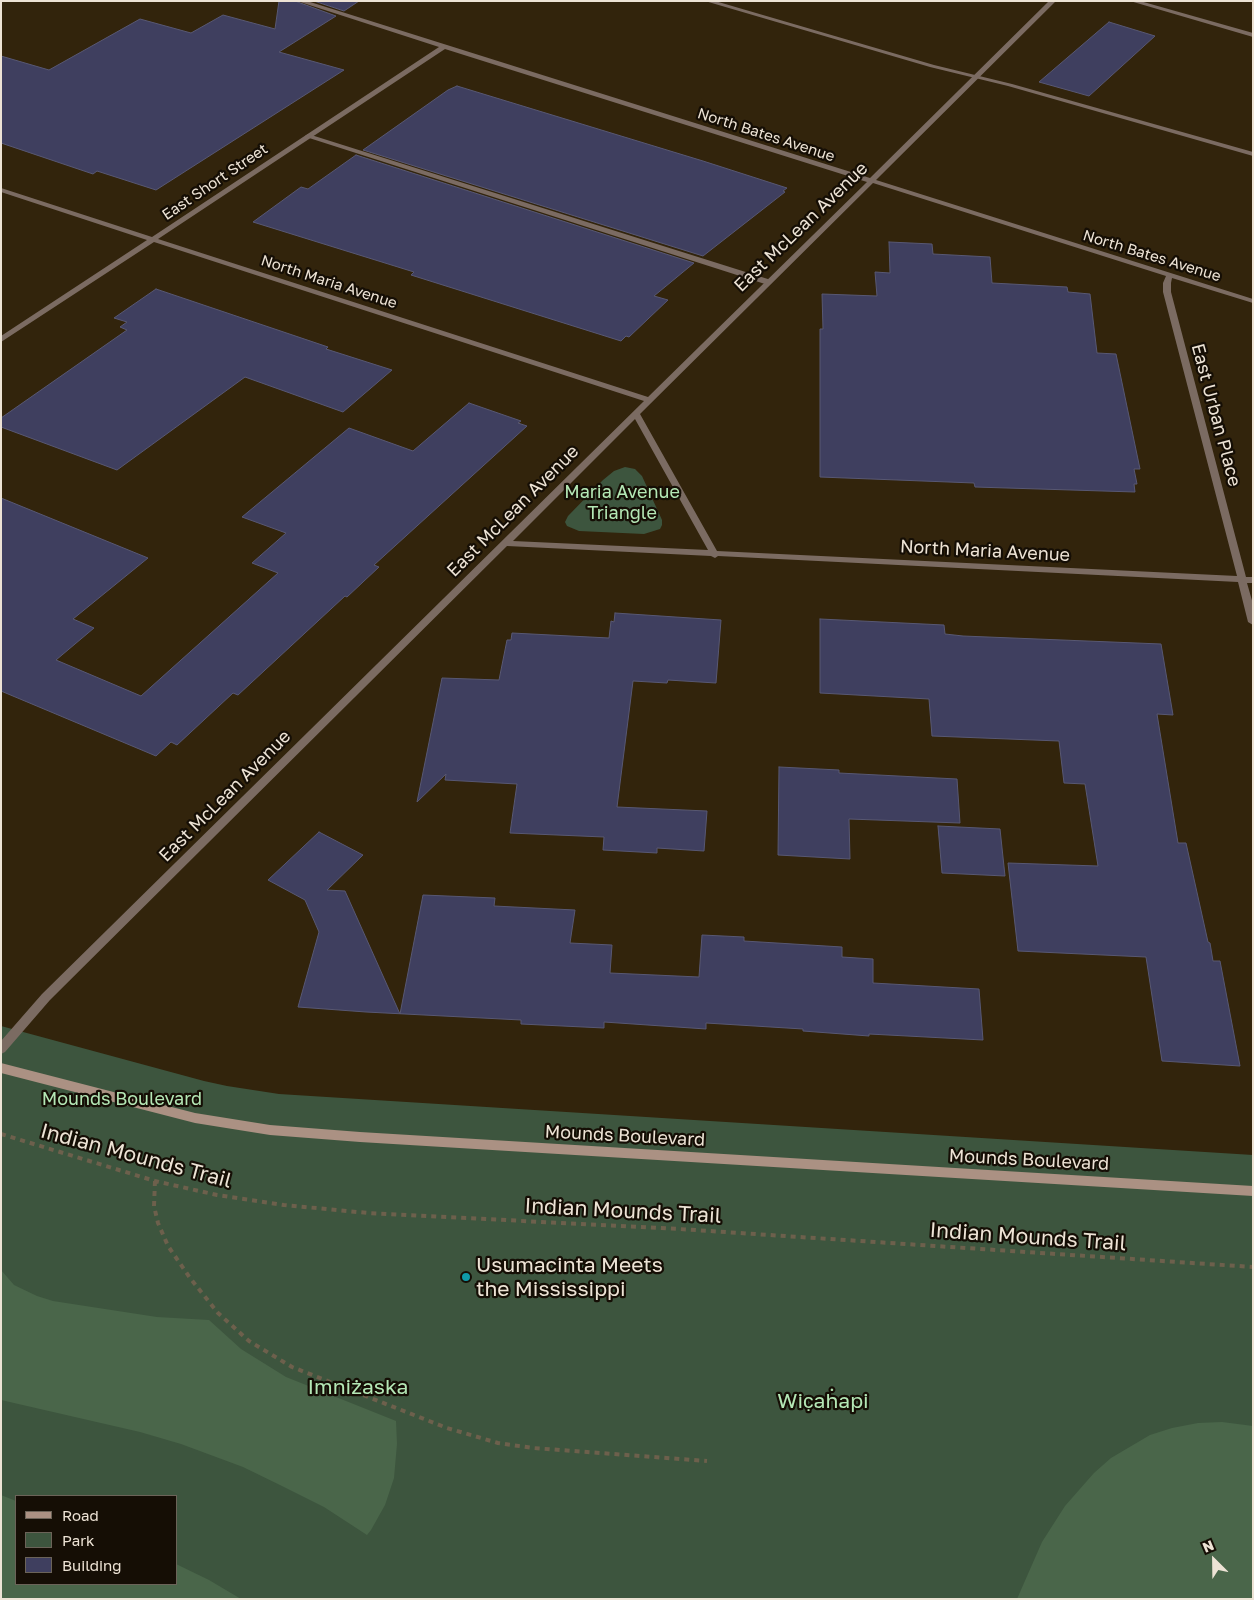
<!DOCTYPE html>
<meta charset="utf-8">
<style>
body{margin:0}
#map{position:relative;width:1254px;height:1600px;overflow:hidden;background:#32240c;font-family:"Golos Text",sans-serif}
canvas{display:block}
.frame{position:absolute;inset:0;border:2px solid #ede3d5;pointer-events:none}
.legend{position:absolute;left:15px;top:1495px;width:162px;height:90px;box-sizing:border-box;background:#150e05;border:1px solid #6b6358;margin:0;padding:6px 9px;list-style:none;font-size:15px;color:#ede3d5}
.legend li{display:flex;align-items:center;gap:10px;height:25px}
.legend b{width:25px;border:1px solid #6b6358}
.north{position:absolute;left:1189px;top:1535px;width:50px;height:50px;-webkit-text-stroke:4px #150e05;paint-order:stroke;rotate:337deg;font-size:14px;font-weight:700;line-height:20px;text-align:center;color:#ede3d5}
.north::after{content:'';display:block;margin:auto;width:18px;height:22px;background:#ede3d5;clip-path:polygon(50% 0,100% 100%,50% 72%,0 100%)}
</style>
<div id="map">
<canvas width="1254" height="1600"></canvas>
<div class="frame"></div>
<ul class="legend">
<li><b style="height:6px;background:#ab9183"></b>Road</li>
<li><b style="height:14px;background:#3d553e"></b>Park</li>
<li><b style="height:14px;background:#3f3f5f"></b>Building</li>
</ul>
<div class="north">N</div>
</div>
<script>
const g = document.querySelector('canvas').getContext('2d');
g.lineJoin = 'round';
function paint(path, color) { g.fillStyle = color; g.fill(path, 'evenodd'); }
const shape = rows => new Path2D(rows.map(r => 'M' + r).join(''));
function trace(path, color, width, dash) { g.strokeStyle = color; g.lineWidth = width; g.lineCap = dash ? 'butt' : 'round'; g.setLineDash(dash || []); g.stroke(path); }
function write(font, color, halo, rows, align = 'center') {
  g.font = font + ' "Golos Text",sans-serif'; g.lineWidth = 4.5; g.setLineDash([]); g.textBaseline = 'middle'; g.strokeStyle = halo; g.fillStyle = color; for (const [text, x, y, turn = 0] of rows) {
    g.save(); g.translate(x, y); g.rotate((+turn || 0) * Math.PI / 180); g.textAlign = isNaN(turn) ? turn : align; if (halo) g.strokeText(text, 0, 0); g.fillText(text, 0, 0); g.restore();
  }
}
paint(shape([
 [625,467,635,469,642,476,662,520,662,525,660,529,644,534,579,531,567,526,565,522,568,516,603,480,614,471],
 [1,1026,204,1081,227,1086,279,1094,1253,1155,1253,1599,1,1599],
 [16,1496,176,1496,176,1584,16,1584]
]), '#3d553e');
paint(shape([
 [1,1270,14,1285,37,1296,53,1301,157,1317,209,1320,241,1349,286,1377,396,1421,397,1444,394,1478,385,1505,371,1530,367,1535,324,1507,282,1486,243,1467,181,1444,140,1432,1,1400],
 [1222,1422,1253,1426,1253,1599,1017,1599,1042,1542,1065,1506,1094,1473,1111,1458,1150,1435,1172,1428,1198,1423],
 [1,1495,16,1501,16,1584,176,1584,176,1564,209,1580,241,1599,1,1599]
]), '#4a664a');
const building = shape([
 [279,1,295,1,336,16,279,52,344,70,156,190,97,171,93,174,1,143,1,56,49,70,140,19,191,33,223,15,275,29,279,1],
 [314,1,359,1,344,11,314,1],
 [1109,22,1155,36,1089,96,1039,82,1109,22],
 [457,86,703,161,787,188,783,191,785,192,703,256,363,150,448,90,457,86],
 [356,155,694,263,654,296,668,300,629,337,626,336,621,341,411,275,414,272,253,222,301,187,308,189,356,155],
 [889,242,932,244,933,254,990,257,992,283,1067,287,1068,292,1090,294,1097,353,1116,354,1140,469,1134,469,1137,484,1134,484,1135,492,975,487,974,483,820,477,820,329,823,329,822,294,877,296,875,272,890,273,889,242],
 [156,289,328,347,326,349,392,370,343,412,245,377,117,470,1,427,1,418,127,330,120,327,127,322,114,318,156,289],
 [469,403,521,421,518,423,527,426,374,565,379,567,347,597,345,596,238,695,233,693,177,745,171,742,156,756,1,691,1,498,148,558,73,619,94,628,56,660,141,696,278,573,252,563,286,533,242,517,349,428,413,451,469,403],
 [615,613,721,620,716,683,668,680,667,683,633,681,617,807,707,811,704,851,657,848,657,853,603,850,604,837,510,833,517,784,445,780,446,774,417,802,442,678,499,680,507,640,511,640,512,633,609,638,611,621,614,622,615,613],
 [820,619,944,625,945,634,963,636,1161,644,1173,715,1157,714,1178,843,1186,843,1208,942,1210,943,1213,961,1220,961,1240,1066,1162,1061,1146,957,1018,951,1008,863,1098,866,1085,784,1064,783,1059,741,932,736,929,699,820,693,820,619],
 [779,767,839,770,839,773,957,779,960,823,849,819,850,859,778,855,779,767],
 [938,826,1000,829,1005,876,942,873,938,826],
 [319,832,363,855,327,890,345,891,400,1014,423,895,495,898,494,906,575,910,570,943,612,945,610,973,699,977,702,935,744,937,744,941,842,947,842,957,873,959,873,983,979,989,983,1040,869,1034,869,1036,803,1031,803,1029,706,1023,706,1029,604,1022,604,1028,521,1024,521,1020,366,1012,298,1007,319,932,305,900,268,880,319,832]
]);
paint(building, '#3f3f5f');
trace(building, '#585873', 1);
trace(shape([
 [1,1134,155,1181,217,1195,284,1205,368,1213,679,1229,1253,1267],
 [155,1181,154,1206,158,1223,168,1246,190,1278,218,1313,249,1341,292,1367,447,1428,498,1443,533,1448,707,1461]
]), '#6d604c', 4, [5, 5]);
paint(shape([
 [705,1,715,1,934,65,1012,84,1253,152,1253,156,1008,86,930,67,705,1],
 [308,134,771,280,772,282,765,284,306,137,305,136,308,134]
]), '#7b6b62');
paint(shape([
 [297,1,307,1,870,178,1049,1,1056,1,876,180,1253,299,1253,303,1172,278,1171,283,1171,292,1246,577,1253,577,1253,583,1247,583,1253,604,1253,625,1248,622,1238,582,718,556,715,558,711,556,507,546,50,1000,5,1052,1,1054,1,1041,42,994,644,401,154,242,1,342,1,336,147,240,1,192,1,188,152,237,439,47,297,1],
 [445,49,867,182,648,397,158,239,445,49],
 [873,183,1166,276,1163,283,1163,292,1237,576,717,551,640,414,873,183],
 [635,419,708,550,513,541,635,419],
 [1130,1,1140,1,1253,33,1253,37,1130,1]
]), '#7b6b62');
paint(shape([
 [1,1063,195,1113,270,1125,360,1132,1253,1186,1253,1196,360,1142,270,1135,195,1123,1,1073,1,1063]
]), '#ab9183');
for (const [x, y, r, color] of [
 [466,1277,5,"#0f9aa8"]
]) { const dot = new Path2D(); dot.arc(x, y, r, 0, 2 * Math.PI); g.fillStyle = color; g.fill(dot); trace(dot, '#150e05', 2); }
write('15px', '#ede3d5', '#150e05', [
 ["North Bates Avenue",766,135,18],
 ["East Short Street",215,182,-34],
 ["North Bates Avenue",1152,256,17],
 ["North Maria Avenue",329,282,18]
]);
write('18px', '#ede3d5', '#150e05', [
 ["East McLean Avenue",801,227,-44],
 ["East Urban Place",1216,415,75],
 ["East McLean Avenue",513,511,-45],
 ["North Maria Avenue",985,551,3],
 ["East McLean Avenue",225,796,-45],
 ["Mounds Boulevard",625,1136,3],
 ["Mounds Boulevard",1029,1160,3]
]);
write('18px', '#b4e7b5', '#150e05', [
 ["Maria Avenue",622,492],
 ["Triangle",622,513],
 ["Mounds Boulevard",122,1099]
]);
write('21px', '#ede3d5', '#150e05', [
 ["Indian Mounds Trail",136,1156,15],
 ["Indian Mounds Trail",623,1211,3],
 ["Indian Mounds Trail",1028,1237,4]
]);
write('21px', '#ede3d5', '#150e05', [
 ["Usumacinta Meets",476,1265],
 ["the Mississippi",476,1289]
], 'left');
write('21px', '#b4e7b5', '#150e05', [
 ["Imniżaska",358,1387],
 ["Wic̣aḣapi",823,1401]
]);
</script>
